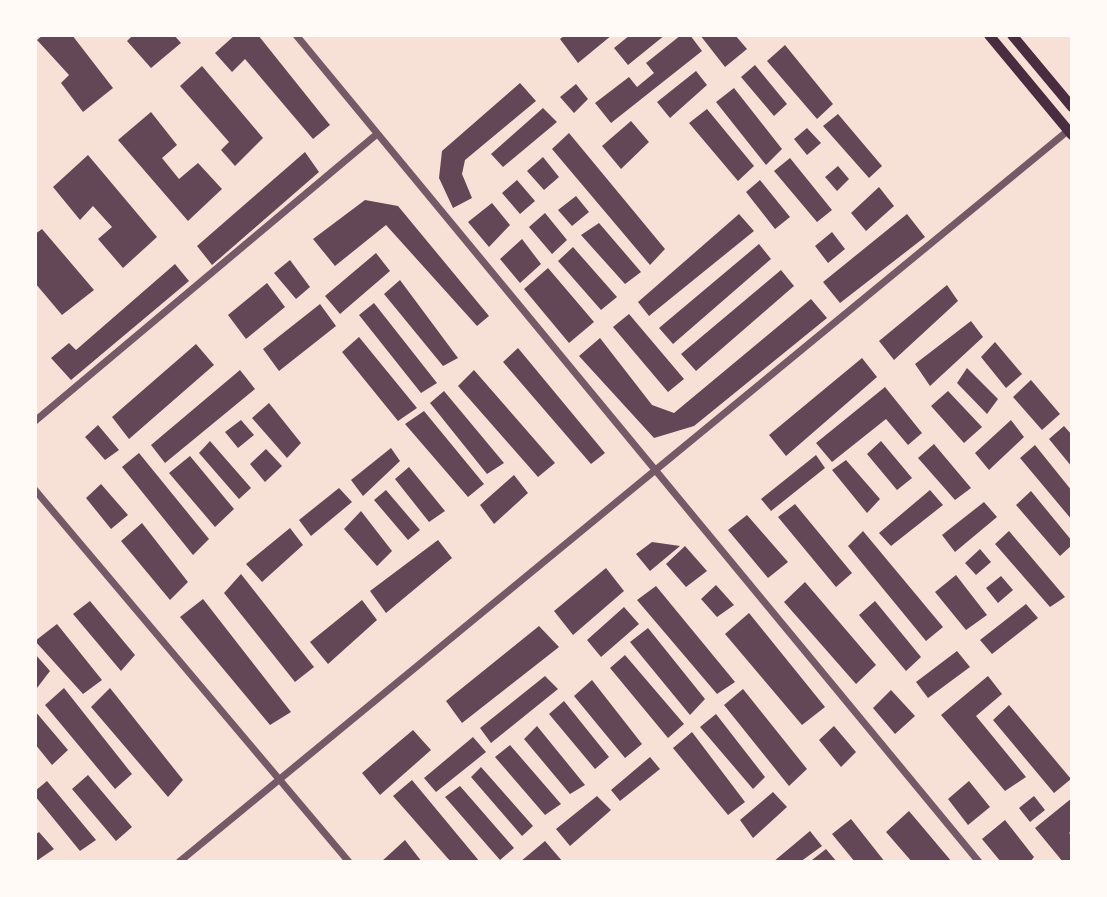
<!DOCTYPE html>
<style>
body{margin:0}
#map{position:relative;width:1107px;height:897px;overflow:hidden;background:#f7e1d7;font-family:"Open Sans",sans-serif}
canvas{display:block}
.frame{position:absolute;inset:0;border:37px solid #fffaf5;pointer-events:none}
</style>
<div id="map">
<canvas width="1107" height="897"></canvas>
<div class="frame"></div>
</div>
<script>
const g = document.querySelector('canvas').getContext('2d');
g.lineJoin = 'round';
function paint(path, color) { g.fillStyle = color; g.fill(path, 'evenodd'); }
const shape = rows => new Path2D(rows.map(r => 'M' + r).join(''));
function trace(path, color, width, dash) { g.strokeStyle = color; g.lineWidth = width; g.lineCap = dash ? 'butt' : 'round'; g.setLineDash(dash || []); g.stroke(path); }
paint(shape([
 [43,35,72,35,113,88,83,112,61,83,69,75,37,40],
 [133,35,174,35,181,43,151,68,127,41],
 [235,35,258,35,330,125,313,139,245,59,232,72,215,53],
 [565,35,612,35,578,63,560,39],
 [630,35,665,35,628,65,614,48],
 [681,35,690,35,702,51,611,123,595,103,629,77,637,87,654,73,646,63],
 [700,35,735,35,747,49,725,67],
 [785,45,833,104,817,119,767,61],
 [755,65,787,104,774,116,741,77],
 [202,66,263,138,235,166,221,150,229,142,180,86],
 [696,71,707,85,670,118,657,102],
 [520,83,536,101,465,160,462,174,472,198,453,208,439,178,442,151],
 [576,84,588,99,574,113,560,97],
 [734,88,782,149,766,165,716,102],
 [543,108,557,122,503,167,491,154],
 [707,109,754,166,738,181,689,123],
 [151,112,177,145,162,158,179,179,198,163,222,189,188,221,118,140],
 [838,114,882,166,869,178,823,126],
 [631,121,649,142,621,169,602,146],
 [807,128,821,143,807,155,794,139],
 [569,133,665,249,650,265,552,149],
 [305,152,319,172,212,265,197,246],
 [88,155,157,237,123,268,98,239,112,227,93,206,80,220,53,187],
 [543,157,559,177,544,190,527,171],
 [790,158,832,210,817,222,774,171],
 [838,166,849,179,837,191,825,177],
 [517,180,535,201,520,214,502,193],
 [760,180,790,217,775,229,746,192],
 [879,187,894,206,866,231,851,213],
 [576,196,589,212,572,226,558,210],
 [365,200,398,206,489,316,477,326,386,225,335,266,313,239],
 [492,203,510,225,489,247,468,222],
 [545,213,567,240,552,254,529,227],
 [739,214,754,231,649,316,638,302],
 [907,214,925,237,840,303,823,282],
 [599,223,641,272,625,284,581,235],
 [42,229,94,290,62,315,35,283,35,234],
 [832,232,845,249,828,263,815,246],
 [522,239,541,264,520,283,500,259],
 [759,244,771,259,673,344,659,328],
 [573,247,617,297,601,310,558,261],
 [376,253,390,271,340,314,325,296],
 [290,260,310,287,296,299,274,273],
 [175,264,189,281,71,380,51,358,69,343,76,350],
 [548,268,594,322,569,343,524,289],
 [781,270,794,286,696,371,681,354],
 [400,280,458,358,443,366,384,294],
 [267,283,285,307,246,339,228,315],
 [947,285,958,301,894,360,879,341],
 [811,299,827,318,694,426,654,438,579,356,600,338,652,405,674,413],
 [374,303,437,383,421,393,359,315],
 [320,304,336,326,279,371,263,349],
 [629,314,684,379,668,392,613,327],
 [971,321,983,337,930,386,915,364],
 [359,337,417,408,398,421,342,352],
 [995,342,1022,374,1006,388,981,357],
 [196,344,214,365,129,439,112,417],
 [518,348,605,453,591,464,503,362],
 [862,358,877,377,786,456,769,435],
 [967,368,998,399,987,414,957,383],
 [240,370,255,389,165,463,151,445],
 [474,370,555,463,538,477,458,386],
 [1031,380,1060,414,1042,430,1013,397],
 [885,387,922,433,908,445,886,419,832,462,816,443],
 [444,391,504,463,487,474,430,403],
 [948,391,982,427,964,443,931,406],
 [269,403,301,443,287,458,252,418],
 [424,411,484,484,468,497,405,424],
 [241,420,254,435,238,448,225,432],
 [1011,420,1024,437,989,470,975,453],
 [98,425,119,450,105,460,85,437],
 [1064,426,1072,435,1072,467,1049,439],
 [210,441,251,488,239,499,199,453],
 [881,441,912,478,897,490,867,454],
 [934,444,971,488,955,500,918,458],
 [1035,445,1072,491,1072,520,1020,458],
 [391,448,400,461,363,496,351,480],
 [266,449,282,466,265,482,250,464],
 [139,453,209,539,193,555,122,467],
 [816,455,825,468,771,511,761,499],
 [190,456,234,509,215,527,169,473],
 [846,460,880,499,867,513,832,470],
 [409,467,445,511,429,522,395,479],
 [514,475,528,493,494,524,480,505],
 [101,484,128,515,111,529,86,498],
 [339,488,352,502,311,536,299,520],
 [386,490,420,530,408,540,374,500],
 [930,490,943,505,891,546,879,533],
 [1031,491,1072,541,1072,545,1060,556,1016,505],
 [984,502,997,517,955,552,942,535],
 [795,504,852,573,836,587,778,517],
 [361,511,392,551,377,566,344,529],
 [747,515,788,562,768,578,728,530],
 [142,523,188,582,170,600,121,541],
 [290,528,303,545,262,582,246,564],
 [863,531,943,627,926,641,848,546],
 [1009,531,1065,597,1050,607,995,544],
 [438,540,452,558,386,613,370,591],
 [652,542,680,546,650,571,636,554],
 [685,546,707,571,686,587,666,564],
 [980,549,991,562,976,575,965,563],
 [606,568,624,591,573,635,554,611],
 [241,574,314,667,295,682,224,593],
 [956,575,987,615,966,630,935,592],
 [1001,576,1013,590,998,603,986,588],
 [805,582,876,665,856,684,784,602],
 [716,585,734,605,717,617,701,599],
 [656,586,735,682,717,694,637,600],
 [203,599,291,712,270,725,180,617],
 [362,600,377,620,328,664,310,642],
 [90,601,135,655,121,671,73,614],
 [875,601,921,657,906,671,859,615],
 [1026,604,1038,618,992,654,980,640],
 [624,607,639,624,601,657,587,640],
 [749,613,825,707,802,725,725,634],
 [57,624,102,680,83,694,35,641],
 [539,626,559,647,462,723,446,701],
 [648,628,705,699,690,715,630,642],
 [957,651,970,667,928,698,916,682],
 [35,654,50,671,37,688,35,686],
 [625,655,684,724,668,738,610,668],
 [545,676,558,689,491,743,480,728],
 [988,676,1002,694,976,716,1026,777,1005,791,941,715],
 [592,680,642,744,625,758,574,696],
 [64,688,132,774,115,789,45,705],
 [110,688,183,780,168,797,91,707],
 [743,689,807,769,789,786,724,705],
 [891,690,915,716,895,734,873,708],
 [564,701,609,757,595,769,549,714],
 [1009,705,1071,779,1054,793,993,720],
 [35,711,68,750,52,765,35,744],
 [716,714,765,777,753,789,700,727],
 [537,726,585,785,570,794,524,739],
 [834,726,856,752,841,767,819,740],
 [413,730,431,750,380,795,362,773],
 [692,732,745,802,728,815,673,748],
 [473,737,486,752,436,792,424,778],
 [510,745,561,804,545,815,495,757],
 [650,757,660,769,620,801,611,790],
 [481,767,533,826,522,836,471,777],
 [88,775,132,827,116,841,72,789],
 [412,780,480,862,451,862,393,796],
 [47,781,96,840,80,851,35,796,35,791],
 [969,781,990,807,968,825,948,799],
 [460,786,514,848,500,860,445,797],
 [773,792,787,807,753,838,740,820],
 [597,796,611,810,570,846,556,829],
 [1034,796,1045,810,1030,822,1019,808],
 [1072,798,1072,830,1069,833,1072,836,1072,862,1063,862,1035,828],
 [909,811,952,862,912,862,886,832],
 [851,819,885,862,855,862,832,834],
 [1005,820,1034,857,1030,862,1001,862,982,839],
 [810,831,822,846,800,862,773,862],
 [39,832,54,849,35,862,35,835],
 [405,840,422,862,381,862],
 [545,841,563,862,520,862],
 [826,849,837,862,814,862,812,860]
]), '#644757');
trace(shape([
 [296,35,979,862],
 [35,421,377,134],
 [35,490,349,862],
 [179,862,1070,129]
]), '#755966', 7);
trace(shape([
 [989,35,1072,135],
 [1012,35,1072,107]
]), '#4a2c40', 10);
</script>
